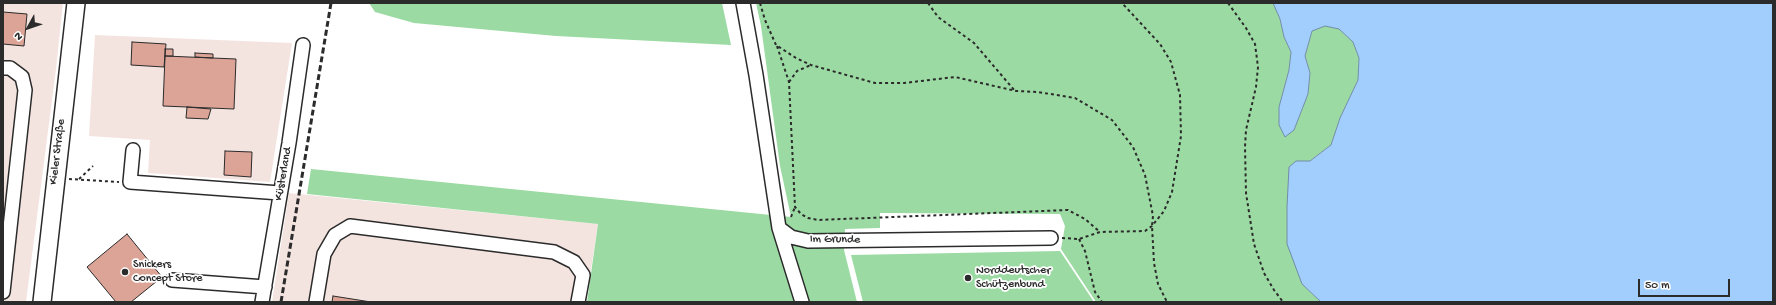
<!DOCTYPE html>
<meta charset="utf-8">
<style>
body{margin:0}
#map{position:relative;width:1776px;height:305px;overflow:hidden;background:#fff;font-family:"Gochi Hand",sans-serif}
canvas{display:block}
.frame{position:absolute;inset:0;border:4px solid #2b2b2b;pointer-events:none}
.north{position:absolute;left:8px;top:8px;width:40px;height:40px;-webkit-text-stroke:3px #fff;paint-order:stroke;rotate:230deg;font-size:11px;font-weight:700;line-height:16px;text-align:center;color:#2b2b2b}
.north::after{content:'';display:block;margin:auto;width:14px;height:18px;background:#2b2b2b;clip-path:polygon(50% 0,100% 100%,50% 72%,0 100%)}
.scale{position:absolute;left:1638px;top:279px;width:92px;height:18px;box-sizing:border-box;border:2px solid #2b2b2b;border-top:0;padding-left:5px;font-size:12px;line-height:14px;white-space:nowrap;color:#2b2b2b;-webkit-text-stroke:3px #fff;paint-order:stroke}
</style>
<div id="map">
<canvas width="1776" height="305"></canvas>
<div class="frame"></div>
<div class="north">N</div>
<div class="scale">50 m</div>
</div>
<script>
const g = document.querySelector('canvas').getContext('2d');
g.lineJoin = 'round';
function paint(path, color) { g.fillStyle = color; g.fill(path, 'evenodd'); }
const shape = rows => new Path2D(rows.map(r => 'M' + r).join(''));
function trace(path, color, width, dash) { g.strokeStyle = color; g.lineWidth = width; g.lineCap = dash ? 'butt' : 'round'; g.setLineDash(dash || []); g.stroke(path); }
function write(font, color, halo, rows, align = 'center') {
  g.font = font + ' "Gochi Hand",sans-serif'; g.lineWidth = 3.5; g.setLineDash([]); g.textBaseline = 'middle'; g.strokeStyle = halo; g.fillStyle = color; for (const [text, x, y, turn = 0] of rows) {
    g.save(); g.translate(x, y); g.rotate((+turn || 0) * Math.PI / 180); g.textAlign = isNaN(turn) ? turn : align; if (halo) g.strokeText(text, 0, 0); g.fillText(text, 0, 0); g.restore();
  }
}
paint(shape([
 [3,3,63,3,56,69,26,302,3,302],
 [95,35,292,43,270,182,148,173,150,140,89,136],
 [289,193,598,224,586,302,272,302]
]), '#f4e4e0');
paint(shape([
 [369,3,722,3,731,45,556,36,414,23,375,12],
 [756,3,1273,3,1280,19,1284,37,1291,52,1289,70,1279,107,1294,130,1308,94,1310,73,1305,56,1312,31,1325,25,1339,29,1353,42,1359,58,1358,80,1340,118,1331,145,1310,161,1296,161,1302,284,1321,302,1096,302,1061,249,1065,226,1060,214,880,213,880,228,845,229,844,250,857,302,587,302,598,224,307,194,311,169,791,217,780,166,761,26],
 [1060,251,1094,302,863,302,851,255]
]), '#9bdaa2');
const water = shape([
 [1273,3,1773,3,1773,302,1321,302,1302,284,1287,244,1287,207,1289,167,1296,161,1310,161,1331,145,1340,118,1358,80,1359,58,1353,42,1339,29,1325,26,1312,31,1305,56,1310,73,1308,94,1294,130,1285,137,1279,125,1279,107,1289,70,1291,52,1284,37,1280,19,1273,3]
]);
paint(water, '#a1cefc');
trace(water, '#728da8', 1);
const building = shape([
 [3,12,27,14,24,46,3,44,3,12],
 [132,42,166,44,164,67,131,65,132,42],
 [165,49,173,49,173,56,165,56,165,49],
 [195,53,213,54,213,58,195,57,195,53],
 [165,56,236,59,234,109,163,106,165,56],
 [187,107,211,109,208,119,186,118,187,107],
 [225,151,252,152,251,177,224,175,225,151],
 [127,234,162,277,131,302,116,302,87,267,127,234],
 [333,296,371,302,332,302,333,296]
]);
paint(building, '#dca496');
trace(building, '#2b2b2b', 1);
const minor = shape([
 [743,3,756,75,779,228,802,302],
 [3,68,10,68,22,77,25,90,3,292],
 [133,150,130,182,280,193],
 [779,228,791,237,808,241,1051,238],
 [172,280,265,287],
 [262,302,289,143,303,45],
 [316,302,324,254,335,235,350,226,554,252,574,262,583,275,578,302]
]);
const major = shape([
 [42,302,76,3]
]);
trace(minor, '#2b2b2b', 16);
trace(major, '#2b2b2b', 20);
trace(shape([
 [760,3,765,20,776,45,796,58,811,65,875,83,904,83,955,77,1016,91,1038,92,1075,98,1112,120,1133,147,1145,175,1153,216,1152,226,1154,263,1158,284,1167,302],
 [928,3,938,17,974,43,1015,91],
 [1228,3,1246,28,1255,44,1258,67,1256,87,1246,130,1245,147,1246,193,1254,244,1264,273,1274,290,1283,302],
 [777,46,789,82,795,207,801,214,808,218,818,220,1068,210,1085,219,1100,232],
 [789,82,797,71,811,65],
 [69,179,119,182],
 [79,179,93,166],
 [791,217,795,207],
 [1062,238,1079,239,1100,232,1145,231,1152,226,1164,211,1172,192,1181,136,1180,95,1171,62,1160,44,1122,3],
 [1079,239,1085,251,1095,292,1102,302]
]), '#2b2b2b', 2, [3, 3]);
trace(minor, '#fff', 13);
trace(major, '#fff', 17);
trace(shape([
 [281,302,331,3]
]), '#2b2b2b', 3, [6, 3]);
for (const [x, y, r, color] of [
 [125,272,4,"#2b2b2b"],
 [968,278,4,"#2b2b2b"]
]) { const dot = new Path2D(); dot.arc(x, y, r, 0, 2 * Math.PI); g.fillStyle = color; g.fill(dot); trace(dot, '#fff', 1.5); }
write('12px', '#2b2b2b', '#fff', [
 ["Kieler Straße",58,152,-83],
 ["Küsterland",284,174,-80],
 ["Im Grunde",835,240,1]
]);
write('12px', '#2b2b2b', '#fff', [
 ["Snickers",133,265],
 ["Concept Store",133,279],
 ["Norddeutscher",976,271],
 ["Schützenbund",976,285]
], 'left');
</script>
